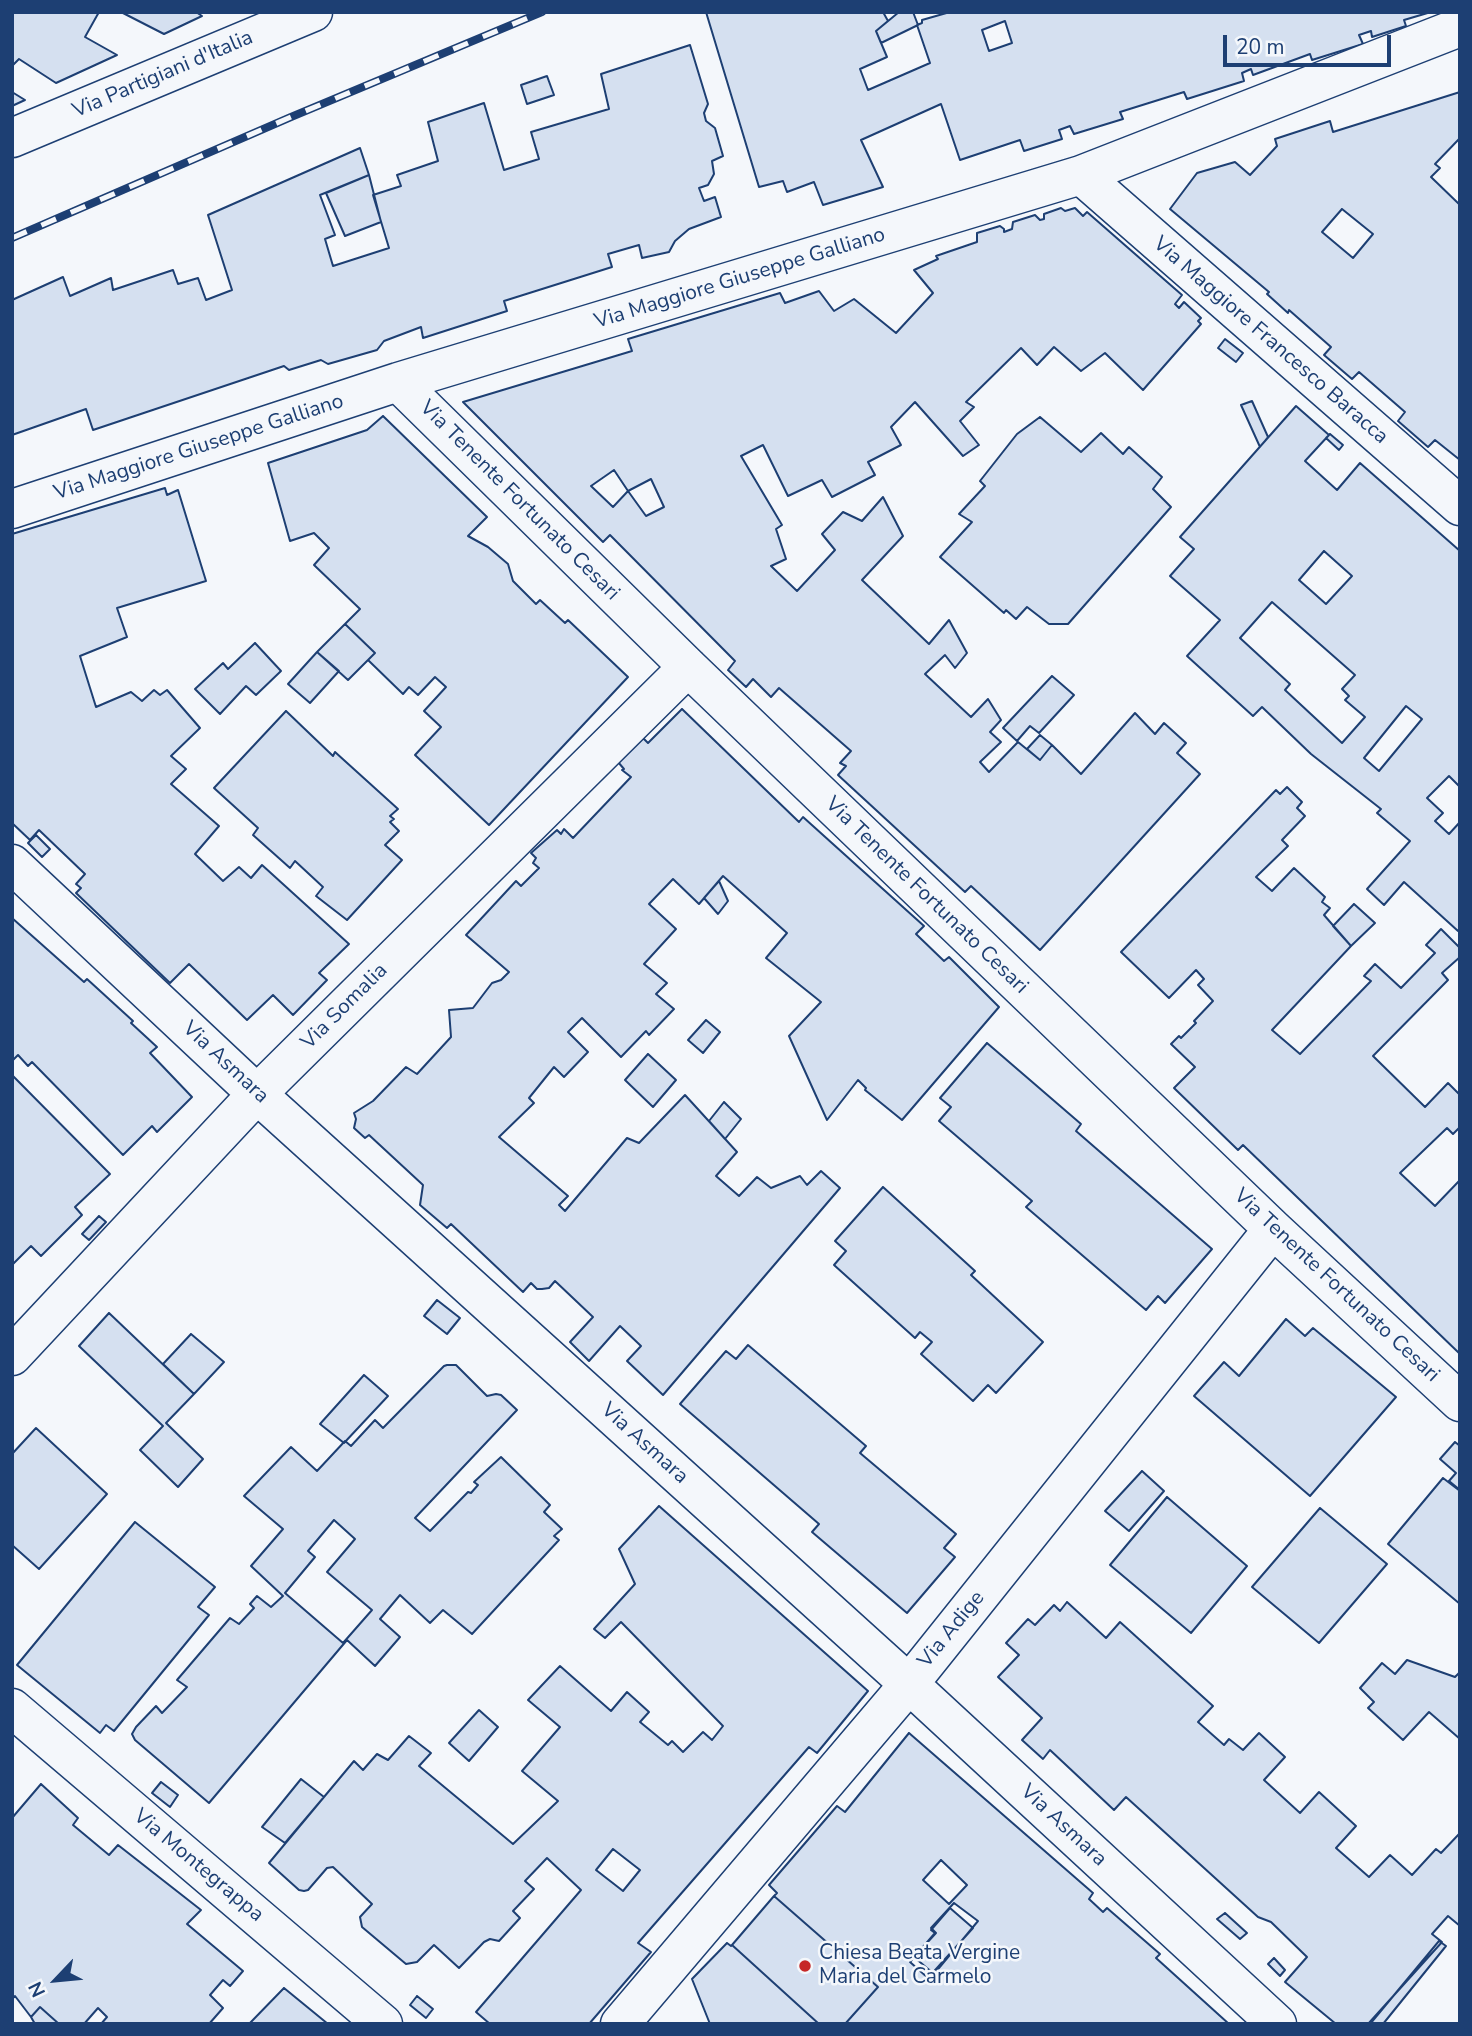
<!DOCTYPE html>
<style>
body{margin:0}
#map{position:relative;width:1472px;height:2036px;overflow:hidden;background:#f4f7fb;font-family:"Nunito Sans",sans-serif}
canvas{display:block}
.frame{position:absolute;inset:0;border:14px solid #1d3f73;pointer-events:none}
.north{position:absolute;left:21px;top:1945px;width:70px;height:70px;-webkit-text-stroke:5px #f4f7fb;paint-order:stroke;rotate:244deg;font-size:19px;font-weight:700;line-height:28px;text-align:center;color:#1d3f73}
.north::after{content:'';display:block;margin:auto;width:24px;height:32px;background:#1d3f73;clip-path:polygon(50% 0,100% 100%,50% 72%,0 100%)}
.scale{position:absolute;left:1223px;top:35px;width:168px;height:32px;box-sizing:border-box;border:4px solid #1d3f73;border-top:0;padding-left:9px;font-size:21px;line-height:24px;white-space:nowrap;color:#1d3f73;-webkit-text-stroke:5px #f4f7fb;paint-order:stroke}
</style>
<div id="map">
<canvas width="1472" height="2036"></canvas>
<div class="frame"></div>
<div class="north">N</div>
<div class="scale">20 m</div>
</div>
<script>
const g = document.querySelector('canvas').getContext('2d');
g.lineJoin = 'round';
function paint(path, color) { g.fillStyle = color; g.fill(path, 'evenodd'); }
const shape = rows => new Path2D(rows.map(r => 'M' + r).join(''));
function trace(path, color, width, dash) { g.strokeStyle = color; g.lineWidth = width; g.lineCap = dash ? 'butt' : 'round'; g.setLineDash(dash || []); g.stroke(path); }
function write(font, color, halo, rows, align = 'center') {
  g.font = font + ' "Nunito Sans",sans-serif'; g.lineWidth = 5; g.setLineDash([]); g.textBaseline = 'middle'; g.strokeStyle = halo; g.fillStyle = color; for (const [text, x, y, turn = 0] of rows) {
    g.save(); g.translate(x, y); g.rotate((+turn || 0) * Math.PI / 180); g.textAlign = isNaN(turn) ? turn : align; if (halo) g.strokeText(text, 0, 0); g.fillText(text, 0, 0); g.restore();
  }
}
const building = shape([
 [12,12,99,12,85,37,117,55,56,83,19,59,12,66,12,12],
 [121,12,196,12,202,16,164,34,121,12],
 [706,12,883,12,888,21,876,31,887,57,860,69,868,90,930,63,917,25,922,23,922,20,950,12,1431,12,1404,20,1406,26,1372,37,1371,31,1359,35,1363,44,1312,60,1310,54,1253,75,1251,69,1242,73,1244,81,1187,99,1184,92,1120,112,1123,119,1074,134,1070,126,1059,130,1062,139,1024,151,1020,140,960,160,941,104,861,140,883,187,823,205,814,182,787,192,783,181,759,187,706,12],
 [1005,21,1012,43,989,51,982,30,1005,21],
 [899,12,913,12,918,25,881,43,876,31,899,12],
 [690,45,708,104,704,113,706,121,715,128,723,156,712,161,714,174,708,185,699,188,704,201,715,197,721,217,689,229,675,241,669,252,642,258,639,245,608,254,612,267,504,301,507,311,423,338,421,327,384,341,377,350,328,364,321,360,289,370,284,366,93,430,86,409,12,435,12,300,63,277,70,296,111,278,113,290,173,270,178,284,198,278,206,300,232,290,208,215,360,148,369,175,320,195,335,235,325,239,333,266,389,248,373,195,401,186,397,175,438,161,428,122,484,103,504,170,539,159,531,132,609,109,601,74,690,45],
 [547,76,554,95,527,104,521,85,547,76],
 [12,92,25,100,12,106,12,92],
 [1460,92,1460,138,1435,164,1440,168,1431,177,1460,205,1460,460,1435,440,1428,447,1398,421,1405,412,1359,372,1352,379,1324,355,1331,347,1289,310,1288,313,1267,294,1269,292,1170,209,1197,173,1235,162,1250,175,1277,146,1275,139,1330,121,1333,132,1460,92],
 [1342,209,1373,234,1353,258,1322,232,1342,209],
 [369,175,381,222,345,236,326,193,369,175],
 [1061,208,1065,211,1075,208,1083,216,1087,212,1182,295,1175,304,1179,308,1184,302,1201,318,1198,321,1201,324,1143,390,1105,353,1081,371,1054,347,1037,365,1021,348,966,402,974,407,960,421,979,445,963,456,915,402,891,427,901,445,868,462,875,475,832,497,822,480,788,496,763,445,741,456,782,525,776,529,786,559,771,566,797,591,835,550,822,534,843,512,862,521,883,497,903,536,862,580,929,644,949,620,967,653,955,668,945,655,925,674,971,717,988,699,1001,720,990,732,1001,742,980,762,989,772,1018,742,1040,760,1052,745,1081,774,1135,713,1155,734,1164,723,1186,743,1177,753,1200,774,1040,950,971,886,965,892,838,775,846,766,840,763,851,751,779,688,771,697,753,679,746,687,728,670,735,661,610,535,603,542,463,402,632,351,628,339,780,293,785,303,819,291,834,311,854,299,896,333,933,293,914,270,938,259,936,256,977,242,977,233,1000,226,1004,229,1004,232,1012,229,1013,222,1035,215,1040,220,1044,219,1044,214,1061,208],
 [614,470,628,491,613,507,591,486,614,470],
 [651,479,664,507,646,516,628,491,651,479],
 [1225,339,1243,353,1236,362,1218,348,1225,339],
 [1252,401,1268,437,1260,447,1241,405,1252,401],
 [1296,406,1329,435,1305,461,1337,490,1360,463,1460,551,1460,787,1449,776,1427,798,1443,813,1435,821,1449,834,1460,822,1460,928,1458,931,1404,882,1384,905,1367,889,1410,841,1377,813,1381,809,1311,754,1262,707,1253,716,1187,656,1220,620,1170,576,1194,549,1180,537,1296,406],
 [1324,551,1352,576,1326,604,1299,580,1324,551],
 [1272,602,1355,675,1342,689,1349,696,1345,700,1365,717,1342,743,1285,690,1290,684,1240,638,1272,602],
 [1406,706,1422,719,1379,771,1364,758,1406,706],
 [383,416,487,517,468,536,488,547,508,564,513,581,536,604,540,600,565,623,568,620,628,677,489,825,415,755,441,727,424,711,446,687,435,677,418,695,409,687,403,694,368,660,375,653,345,624,360,609,314,565,329,548,314,533,290,541,268,463,367,430,383,416],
 [1040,417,1081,452,1101,433,1123,454,1129,447,1162,477,1153,489,1171,507,1068,624,1049,624,1027,607,1016,619,1006,610,1004,613,940,557,972,522,959,514,985,486,980,481,1017,434,1040,417],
 [1330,434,1343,445,1339,450,1326,438,1330,434],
 [165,488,167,495,178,490,206,581,117,608,127,637,80,656,96,707,131,692,142,701,154,690,160,695,167,690,200,728,171,756,186,769,171,784,219,826,195,854,223,881,239,867,251,878,262,865,349,944,319,973,327,980,293,1015,273,995,247,1020,189,964,170,983,76,893,81,888,76,884,85,874,39,830,30,840,12,823,12,534,165,488],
 [345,624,375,653,348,680,317,652,345,624],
 [255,643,281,671,256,695,246,686,220,714,195,689,223,663,228,669,255,643],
 [317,652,339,671,310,703,288,684,317,652],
 [1052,676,1074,695,1039,733,1030,726,1017,741,1003,728,1052,676],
 [682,709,799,822,803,817,924,926,916,934,944,961,949,957,999,1007,902,1120,865,1090,866,1088,858,1080,827,1120,789,1036,821,1002,766,958,787,933,723,876,699,904,673,879,649,904,676,929,644,964,667,983,656,994,674,1009,649,1035,646,1031,621,1057,582,1018,568,1032,588,1052,564,1077,554,1067,529,1098,534,1103,499,1137,568,1196,559,1205,565,1211,627,1138,639,1143,685,1095,737,1152,716,1176,739,1196,757,1177,771,1188,800,1176,807,1185,821,1171,840,1188,663,1395,627,1361,641,1346,620,1326,589,1361,570,1342,593,1317,555,1281,549,1288,542,1289,537,1289,531,1283,523,1292,451,1224,447,1228,420,1205,423,1185,369,1135,365,1138,354,1128,356,1119,354,1113,373,1101,406,1067,417,1074,451,1037,449,1010,473,1008,492,983,501,980,509,972,466,935,516,881,521,886,539,868,533,863,536,858,531,853,557,830,561,834,564,829,573,838,631,777,622,770,624,769,618,762,643,738,648,743,682,709],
 [286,711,333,756,335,752,398,809,390,816,394,819,390,822,399,831,385,845,402,860,347,920,316,896,323,887,295,861,290,868,253,835,258,828,214,788,286,711],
 [1040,735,1052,745,1040,760,1027,749,1040,735],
 [1287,787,1302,802,1297,808,1305,816,1282,840,1288,846,1256,877,1272,891,1294,868,1325,897,1322,902,1330,908,1324,915,1351,946,1272,1030,1300,1054,1371,981,1364,976,1375,964,1401,988,1435,953,1426,945,1441,929,1460,948,1460,957,1442,973,1448,980,1373,1056,1425,1107,1448,1083,1460,1095,1460,1127,1453,1134,1447,1128,1400,1173,1435,1206,1460,1180,1460,1354,1243,1145,1238,1150,1174,1088,1195,1067,1171,1044,1179,1036,1181,1038,1196,1023,1194,1021,1213,1001,1198,985,1204,979,1196,970,1169,998,1121,952,1276,790,1280,794,1287,787],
 [36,835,50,849,42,857,28,843,36,835],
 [719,881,728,901,718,914,704,898,719,881],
 [1354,904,1375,923,1351,946,1333,926,1354,904],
 [12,918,84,982,87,979,133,1021,131,1023,157,1047,150,1053,192,1097,157,1132,152,1126,123,1155,32,1062,28,1066,18,1055,12,1061,12,918],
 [706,1020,720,1032,703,1053,688,1040,706,1020],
 [987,1043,1081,1124,1076,1131,1212,1249,1165,1303,1158,1296,1146,1310,1026,1207,1032,1201,939,1121,951,1107,940,1098,987,1043],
 [648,1054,676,1080,653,1107,625,1080,648,1054],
 [12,1075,110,1174,75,1207,82,1215,41,1256,31,1246,12,1265,12,1075],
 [724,1102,741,1119,725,1139,709,1121,724,1102],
 [883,1187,975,1271,971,1275,1043,1342,996,1393,988,1385,973,1401,921,1354,932,1342,920,1332,915,1338,834,1265,846,1251,835,1241,883,1187],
 [99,1216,106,1222,89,1240,82,1234,99,1216],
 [437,1300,460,1318,447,1334,424,1316,437,1300],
 [109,1313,194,1394,166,1423,203,1459,178,1487,140,1450,163,1426,79,1346,109,1313],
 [1286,1319,1305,1336,1313,1328,1396,1397,1310,1496,1194,1396,1224,1362,1239,1376,1286,1319],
 [191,1334,224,1362,194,1394,163,1364,191,1334],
 [748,1345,866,1446,860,1453,956,1534,944,1548,955,1557,907,1613,812,1532,819,1524,680,1404,726,1351,736,1359,748,1345],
 [447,1365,456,1365,487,1396,496,1394,501,1395,517,1410,415,1518,430,1531,468,1492,471,1493,478,1485,474,1482,501,1457,550,1505,544,1512,562,1529,554,1536,559,1540,472,1634,443,1610,430,1623,400,1595,380,1619,400,1637,375,1666,347,1640,209,1803,135,1740,132,1734,136,1727,156,1706,162,1713,187,1687,177,1680,230,1618,239,1624,254,1608,250,1604,257,1596,271,1607,283,1596,251,1566,283,1529,244,1496,291,1447,317,1471,345,1441,351,1446,375,1420,383,1428,444,1366,447,1365],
 [334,1520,355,1539,327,1572,372,1610,343,1643,285,1593,315,1557,308,1551,334,1520],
 [364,1375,388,1396,344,1443,320,1424,364,1375],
 [36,1428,107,1494,39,1569,12,1545,12,1454,36,1428],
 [1455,1442,1460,1446,1460,1490,1449,1481,1456,1473,1440,1459,1455,1442],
 [1142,1471,1164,1491,1129,1531,1105,1511,1142,1471],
 [1443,1478,1460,1491,1460,1604,1388,1544,1443,1478],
 [1167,1497,1247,1566,1191,1633,1110,1565,1167,1497],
 [659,1506,868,1691,817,1753,809,1747,638,1943,651,1952,589,2024,490,2024,476,2012,581,1890,547,1858,525,1881,534,1889,513,1911,520,1918,499,1941,490,1939,484,1942,459,1968,434,1945,417,1962,406,1964,362,1927,360,1917,372,1904,333,1867,327,1868,308,1890,304,1891,299,1890,269,1863,354,1761,363,1770,377,1754,388,1760,409,1736,431,1753,419,1766,513,1844,558,1801,522,1771,560,1727,528,1700,560,1666,611,1711,627,1692,649,1712,640,1722,668,1745,672,1741,683,1752,703,1732,712,1740,723,1726,621,1622,605,1638,594,1629,635,1584,619,1549,659,1506],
 [613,1849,640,1870,623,1891,596,1870,613,1849],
 [1320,1508,1387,1564,1319,1643,1252,1587,1320,1508],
 [135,1522,215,1587,198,1607,209,1615,114,1731,106,1725,100,1733,17,1665,135,1522],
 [1067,1602,1106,1638,1120,1622,1213,1706,1198,1722,1224,1745,1229,1739,1243,1750,1259,1733,1285,1757,1264,1780,1300,1813,1319,1792,1356,1826,1336,1848,1369,1877,1390,1855,1412,1875,1436,1849,1441,1853,1460,1833,1460,1926,1448,1916,1432,1934,1442,1942,1368,2024,1336,2024,1285,1982,1307,1957,1271,1922,1258,1917,1126,1797,1114,1810,1050,1750,1043,1759,1022,1740,1042,1718,998,1677,1019,1655,1006,1643,1028,1619,1035,1625,1054,1605,1060,1611,1067,1602],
 [1407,1660,1455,1677,1460,1672,1460,1739,1429,1712,1403,1740,1368,1708,1374,1702,1360,1688,1382,1663,1395,1674,1407,1660],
 [479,1710,498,1727,469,1761,449,1743,479,1710],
 [909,1733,1093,1893,1089,1899,1103,1912,1107,1908,1160,1954,1156,1958,1229,2024,845,2024,878,1987,774,1896,777,1893,769,1885,837,1806,845,1812,909,1733],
 [941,1860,967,1885,949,1904,923,1880,941,1860],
 [954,1903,978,1921,934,1974,914,1957,936,1933,931,1928,954,1903],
 [301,1779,324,1797,285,1843,262,1827,301,1779],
 [161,1782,178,1795,170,1807,152,1793,161,1782],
 [41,1784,78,1818,73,1825,109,1855,118,1845,201,1910,187,1924,243,1971,230,1986,223,1980,210,1995,223,2008,209,2024,101,2024,107,2017,98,2008,84,2024,59,2024,40,2007,31,2017,15,1996,12,1999,12,1818,41,1784],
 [774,1896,878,1987,845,2024,819,2024,732,1945,774,1896],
 [950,1908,973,1928,928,1978,910,1962,935,1933,931,1930,950,1908],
 [1225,1913,1247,1933,1240,1939,1217,1919,1225,1913],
 [1439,1941,1446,1946,1383,2024,1370,2024,1439,1941],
 [727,1943,731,1946,732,1945,819,2024,710,2024,692,1979,727,1943],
 [1274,1958,1285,1970,1280,1976,1268,1964,1274,1958],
 [284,1988,328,2024,249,2024,284,1988],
 [417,1996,433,2009,426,2018,410,2005,417,1996],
 [40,2007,59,2024,35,2024,31,2017,40,2007]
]);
paint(building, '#d5e0f0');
trace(building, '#1d3f73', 2);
const street = shape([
 [12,138,313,12],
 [1081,175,1460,506],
 [398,382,688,667,1273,1229,1460,1402],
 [12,509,398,382,1081,175,1460,27],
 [12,864,257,1094,909,1684,1277,2024],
 [12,1356,257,1094,688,667],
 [12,1708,383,2024],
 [620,2024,909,1684,1273,1229]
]);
trace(street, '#1d3f73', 41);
trace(street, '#f4f7fb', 38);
const rail = shape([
 [12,238,291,117,542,12]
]);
trace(rail, '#1d3f73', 8);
trace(rail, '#f4f7fb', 5, [16]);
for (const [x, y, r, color] of [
 [805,1966,7,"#c62828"]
]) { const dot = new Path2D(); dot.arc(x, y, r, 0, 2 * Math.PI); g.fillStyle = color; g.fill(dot); trace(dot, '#f4f7fb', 2.5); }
write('21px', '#1d3f73', '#f4f7fb', [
 ["Via Partigiani d'Italia",163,75,-23],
 ["Via Maggiore Giuseppe Galliano",740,279,-17],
 ["Via Maggiore Francesco Baracca",1270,341,41],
 ["Via Maggiore Giuseppe Galliano",199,448,-18],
 ["Via Tenente Fortunato Cesari",519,501,45],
 ["Via Tenente Fortunato Cesari",926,896,44],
 ["Via Somalia",345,1007,-45],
 ["Via Asmara",225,1063,43],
 ["Via Tenente Fortunato Cesari",1336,1286,43],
 ["Via Asmara",644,1444,42],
 ["Via Adige",952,1630,-51],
 ["Via Asmara",1063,1826,43],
 ["Via Montegrappa",198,1866,40]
]);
write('21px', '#1d3f73', '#f4f7fb', [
 ["Chiesa Beata Vergine",819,1954],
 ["Maria del Carmelo",819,1978]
], 'left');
</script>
